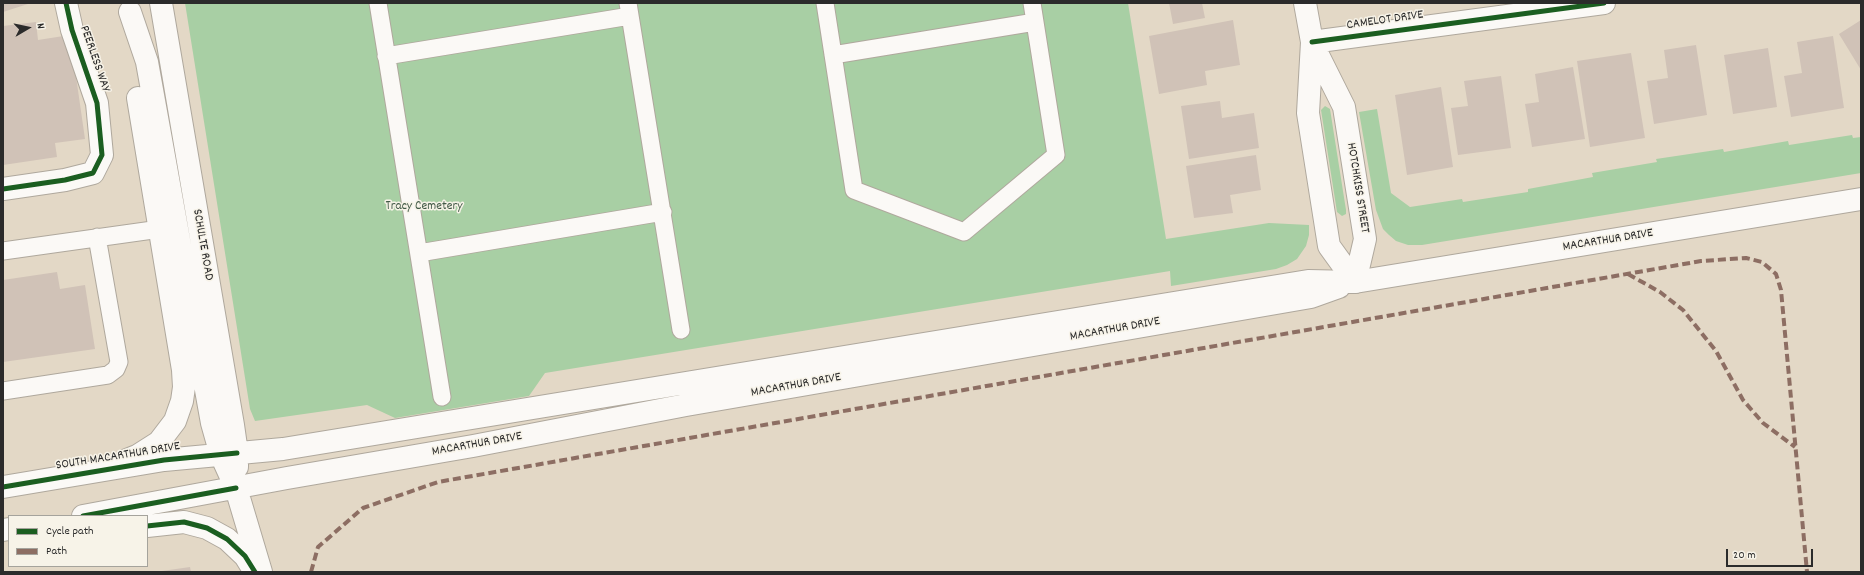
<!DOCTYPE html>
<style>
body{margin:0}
#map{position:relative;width:1864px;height:575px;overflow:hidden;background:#e3d8c6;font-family:Dekko,sans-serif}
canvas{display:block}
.frame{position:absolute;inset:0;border:4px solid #2b2b2b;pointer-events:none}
.legend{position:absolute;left:8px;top:515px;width:140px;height:52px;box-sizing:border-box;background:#f7f3e8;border:1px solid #a5a39c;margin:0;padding:5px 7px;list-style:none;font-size:12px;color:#2b2b2b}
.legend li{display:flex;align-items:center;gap:8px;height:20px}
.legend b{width:20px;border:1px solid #a5a39c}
.north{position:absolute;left:8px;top:8px;width:40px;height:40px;-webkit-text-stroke:3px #f7f3e8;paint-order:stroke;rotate:81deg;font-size:11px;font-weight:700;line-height:16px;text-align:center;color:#2b2b2b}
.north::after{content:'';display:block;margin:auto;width:14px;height:18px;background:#2b2b2b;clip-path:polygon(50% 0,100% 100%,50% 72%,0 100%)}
.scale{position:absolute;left:1726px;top:549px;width:87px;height:18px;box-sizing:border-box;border:2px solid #2b2b2b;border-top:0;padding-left:5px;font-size:12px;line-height:14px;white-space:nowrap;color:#2b2b2b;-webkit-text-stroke:3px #f7f3e8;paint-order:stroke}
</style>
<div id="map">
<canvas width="1864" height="575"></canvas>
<div class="frame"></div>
<ul class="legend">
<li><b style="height:5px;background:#1b5e20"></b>Cycle path</li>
<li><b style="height:5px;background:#8d6e63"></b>Path</li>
</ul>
<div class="north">N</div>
<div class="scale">20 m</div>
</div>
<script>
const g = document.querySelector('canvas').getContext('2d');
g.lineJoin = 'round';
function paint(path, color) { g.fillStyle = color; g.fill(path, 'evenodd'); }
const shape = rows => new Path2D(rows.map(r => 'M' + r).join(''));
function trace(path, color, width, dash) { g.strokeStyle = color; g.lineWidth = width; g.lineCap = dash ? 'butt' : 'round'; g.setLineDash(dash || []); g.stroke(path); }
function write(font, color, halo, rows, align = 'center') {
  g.font = font + ' Dekko,sans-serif'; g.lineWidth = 3; g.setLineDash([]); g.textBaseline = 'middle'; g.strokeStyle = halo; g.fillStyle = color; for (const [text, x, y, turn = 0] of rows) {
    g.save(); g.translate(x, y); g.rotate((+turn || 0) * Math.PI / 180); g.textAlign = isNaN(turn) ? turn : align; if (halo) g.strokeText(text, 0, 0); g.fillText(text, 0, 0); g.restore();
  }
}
paint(shape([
 [185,3,1128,3,1166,239,1269,223,1309,225,1309,235,1306,246,1297,259,1287,265,1276,269,1171,286,1170,271,545,373,529,396,395,418,367,405,255,421,250,409],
 [1325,106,1330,109,1346,210,1346,214,1342,216,1337,212,1321,110],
 [1377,109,1391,193,1410,207,1462,199,1463,202,1528,192,1528,189,1593,177,1592,173,1657,162,1656,159,1723,149,1724,152,1788,141,1789,145,1852,135,1853,138,1861,137,1861,173,1422,245,1408,245,1396,241,1389,235,1383,229,1376,210,1359,112]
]), '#a8cfa4');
paint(shape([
 [3,3,31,3,3,12],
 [1169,3,1202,3,1205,18,1173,24],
 [1233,20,1240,65,1205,71,1207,85,1159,94,1149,36],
 [1861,20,1861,70,1839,34],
 [36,22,38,40,70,35,85,139,55,143,57,157,3,165,3,26],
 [1833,36,1844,108,1791,117,1784,76,1802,73,1797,42],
 [1696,45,1707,115,1654,124,1647,81,1668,78,1664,50],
 [1768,48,1777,107,1733,114,1724,55],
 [1631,53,1645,138,1590,147,1577,61],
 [1573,67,1585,139,1532,147,1525,104,1539,102,1535,74],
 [1501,76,1511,148,1458,155,1451,108,1468,106,1464,81],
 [1441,87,1453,167,1407,175,1395,95],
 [1220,101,1222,118,1254,113,1259,148,1189,159,1181,106],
 [1256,155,1261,190,1230,195,1233,213,1194,218,1186,166],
 [57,272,60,289,85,285,95,349,3,362,3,280],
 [190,567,191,572,162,572,162,571]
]), '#d0c2b7');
const lane = shape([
 [378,3,442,397],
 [628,3,681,330],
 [825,3,854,190,964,232,1056,155,1032,3],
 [833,55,1035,22],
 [386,56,630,16],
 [3,251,160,229],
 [419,253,663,212],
 [3,391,108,375,116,369,119,362,97,237]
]);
const street = shape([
 [1305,3,1312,42,1308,113,1329,246,1355,282],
 [1312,42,1604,3],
 [1312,43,1344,107,1365,239,1355,282],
 [3,189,65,180,93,173,102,155,97,103,72,30,66,3]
]);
const secondary = shape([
 [161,3,233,425,237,453,237,467],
 [130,12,147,62,212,423,221,455,236,488,261,572],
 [127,460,137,456,159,442,175,421,182,401,184,387,183,370,138,98],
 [3,487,164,460,283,449,1308,281,1355,282,1861,199],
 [83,516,287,478,473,446,686,405,1311,297,1339,287],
 [147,526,184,522,207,528,227,539,245,556,255,572],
 [3,530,9,529]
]);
trace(lane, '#afa89d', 19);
trace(street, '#afa89d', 24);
trace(secondary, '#afa89d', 24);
trace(lane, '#fbf9f6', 17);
trace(street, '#fbf9f6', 22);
trace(secondary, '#fbf9f6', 22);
trace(shape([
 [1628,274,1660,292,1683,310,1716,351,1743,400,1763,423,1795,447],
 [311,572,318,547,363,508,438,482,1701,261,1746,258,1762,262,1776,274,1781,290,1807,572]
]), '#8d6e63', 4, [8, 4]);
trace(shape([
 [1312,42,1604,3],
 [3,189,65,180,93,173,102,155,97,103,72,30,66,3],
 [3,487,164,460,237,453],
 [83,516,236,488],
 [147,526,184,522,207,528,227,539,245,556,255,572]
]), '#1b5e20', 5);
write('13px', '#2b2b2b', '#f7f3e8', [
 ["CAMELOT DRIVE",1385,21,-8],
 ["PEERLESS WAY",94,59,71],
 ["HOTCHKISS STREET",1357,188,81],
 ["MACARTHUR DRIVE",1608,241,-9],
 ["SCHULTE ROAD",202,245,80],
 ["MACARTHUR DRIVE",1115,330,-10],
 ["MACARTHUR DRIVE",796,386,-10],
 ["MACARTHUR DRIVE",477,445,-10],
 ["SOUTH MACARTHUR DRIVE",118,457,-9]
]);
write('13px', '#425a47', '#f7f3e8', [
 ["Tracy Cemetery",424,207]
]);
</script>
